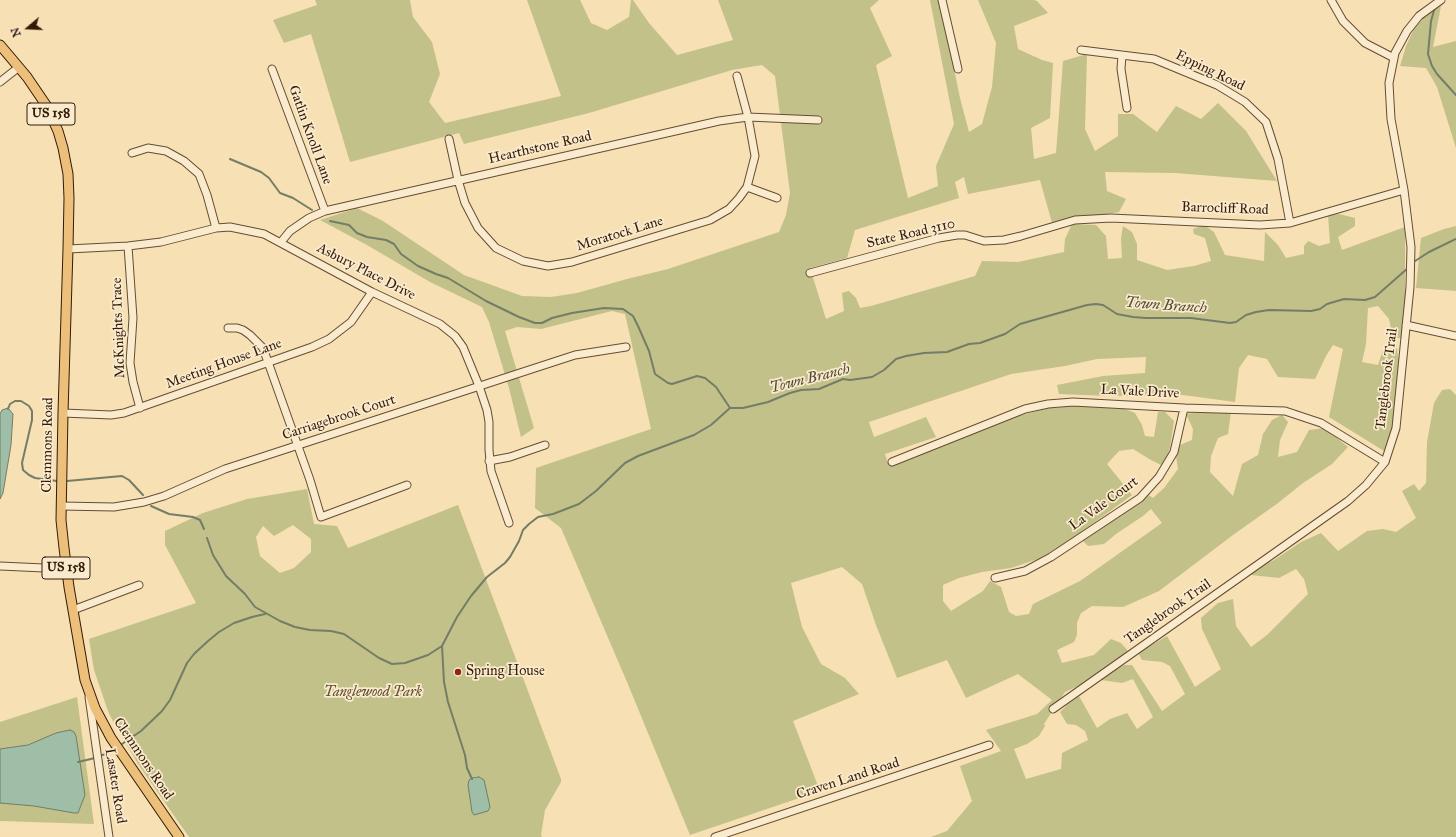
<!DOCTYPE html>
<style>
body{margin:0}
#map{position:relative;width:1456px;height:837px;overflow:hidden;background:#f7e0b3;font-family:"IM FELL Great Primer",serif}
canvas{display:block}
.north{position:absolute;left:8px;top:8px;width:40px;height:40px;-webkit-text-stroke:3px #faebce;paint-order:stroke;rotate:251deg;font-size:11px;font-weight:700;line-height:16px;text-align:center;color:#341b08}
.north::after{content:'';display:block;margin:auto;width:14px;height:18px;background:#341b08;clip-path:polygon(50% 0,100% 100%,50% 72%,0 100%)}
</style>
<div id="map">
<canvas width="1456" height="837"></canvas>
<div class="north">N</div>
</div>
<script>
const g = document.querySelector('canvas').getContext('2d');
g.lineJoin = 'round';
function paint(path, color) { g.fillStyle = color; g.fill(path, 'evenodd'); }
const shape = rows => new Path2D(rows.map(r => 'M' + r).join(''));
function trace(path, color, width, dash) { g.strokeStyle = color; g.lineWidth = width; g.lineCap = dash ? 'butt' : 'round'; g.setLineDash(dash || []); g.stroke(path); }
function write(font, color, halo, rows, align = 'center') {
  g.font = font + ' "IM FELL Great Primer",serif'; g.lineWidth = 3.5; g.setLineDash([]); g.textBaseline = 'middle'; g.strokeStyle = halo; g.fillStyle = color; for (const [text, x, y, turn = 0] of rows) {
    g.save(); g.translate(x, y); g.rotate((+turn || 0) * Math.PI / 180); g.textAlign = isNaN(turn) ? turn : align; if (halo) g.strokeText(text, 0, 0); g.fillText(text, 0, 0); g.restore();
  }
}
paint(shape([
 [315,0,410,0,413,17,432,42,440,74,429,102,445,123,561,96,527,0,580,0,591,23,607,30,629,17,631,0,633,0,649,23,677,55,733,40,718,0,879,0,870,8,892,56,876,65,908,198,938,186,936,166,954,124,930,0,940,0,960,98,969,132,982,124,992,87,996,43,978,0,1034,0,1037,1,1048,13,1014,26,1018,49,1042,60,1053,63,1050,118,1031,128,1034,159,1056,153,1063,61,1087,54,1085,129,1095,151,1118,136,1118,114,1133,114,1157,132,1176,106,1201,119,1218,103,1246,131,1277,181,1175,173,1105,172,1107,191,1126,199,1119,212,1052,223,1040,180,968,194,964,177,955,182,959,198,855,230,847,258,810,268,826,319,844,311,842,293,849,291,856,298,860,308,871,306,975,276,982,261,1018,262,1064,252,1065,239,1072,224,1096,225,1106,236,1108,259,1122,258,1121,238,1123,226,1132,232,1137,244,1137,260,1167,270,1194,266,1211,261,1205,238,1194,234,1193,229,1204,225,1214,232,1225,255,1264,261,1265,232,1278,245,1286,258,1304,254,1304,246,1308,241,1319,246,1330,243,1328,215,1339,214,1355,218,1355,226,1338,237,1342,250,1405,227,1405,314,1401,338,1393,338,1389,319,1378,306,1368,308,1366,344,1362,362,1378,365,1383,350,1397,348,1399,365,1393,428,1384,451,1329,417,1343,349,1333,345,1326,356,1315,379,1278,377,1267,359,1248,355,1239,368,1235,402,1183,395,1110,396,1059,394,1057,385,1103,376,1145,373,1146,357,1097,359,1065,366,1011,374,869,422,874,437,926,417,936,437,885,454,889,466,1011,418,1049,408,1074,406,1125,409,1135,413,1142,425,1145,436,1154,437,1158,412,1165,412,1174,421,1170,448,1163,466,1151,460,1133,449,1119,451,1107,464,1132,495,1069,541,1038,559,1011,568,982,572,959,578,943,585,943,601,951,611,983,591,990,581,1001,587,1009,612,1016,616,1029,614,1033,604,1080,581,1162,523,1151,509,1143,516,1116,534,1104,544,1088,546,1082,540,1146,493,1153,498,1164,488,1178,469,1176,456,1180,445,1192,440,1193,429,1186,414,1208,411,1231,412,1228,434,1218,438,1211,456,1210,472,1233,496,1242,464,1258,455,1263,434,1272,420,1282,415,1288,422,1280,440,1278,457,1297,452,1309,430,1325,428,1348,447,1332,464,1303,483,1278,503,1233,535,1159,591,1123,607,1092,606,1081,613,1077,623,1077,635,1074,642,1057,650,1062,663,1094,655,1111,639,1121,643,1128,651,1087,682,1065,692,1044,724,1045,726,1039,736,1027,744,1014,749,1026,779,1061,769,1062,753,1088,740,1085,731,1076,725,1067,724,1060,712,1067,705,1079,696,1097,728,1110,719,1127,713,1137,729,1153,717,1133,679,1122,683,1101,680,1111,672,1124,665,1132,665,1162,711,1185,694,1170,666,1162,662,1142,660,1138,653,1167,636,1195,687,1221,669,1202,629,1201,618,1218,603,1233,599,1236,626,1251,647,1267,635,1308,594,1304,579,1296,569,1279,578,1251,575,1257,568,1274,560,1301,542,1321,533,1338,551,1367,531,1383,529,1396,532,1416,518,1402,491,1414,484,1419,491,1426,483,1427,442,1434,403,1442,390,1450,389,1456,395,1456,837,931,837,947,831,972,801,960,766,1001,751,986,730,1037,714,1052,700,1018,674,966,698,947,660,897,678,876,625,862,584,842,567,791,583,802,627,821,664,845,678,859,694,793,721,820,791,690,835,627,682,561,528,535,508,536,468,651,429,625,314,612,311,541,329,517,327,505,331,534,428,521,437,509,388,489,322,482,307,430,282,367,245,320,220,357,208,383,221,464,275,522,296,551,297,577,293,627,279,668,269,779,232,786,215,790,193,775,76,762,65,732,70,589,113,464,144,459,133,350,162,311,34,284,43,273,20,317,5],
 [1441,6,1433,47,1456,41,1456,148,1437,87,1426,68,1400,66,1406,46,1414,29,1426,15],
 [1456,226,1456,291,1416,288,1421,238,1444,229],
 [307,489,314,524,337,526,348,548,458,505,561,779,561,782,545,810,541,835,542,837,189,837,138,764,109,714,94,670,89,639,196,603,165,545,165,531,203,513,247,499],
 [293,525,311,539,311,552,294,568,280,573,260,556,256,537,263,526,274,536],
 [77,697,94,824,0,821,0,722]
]), '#c2c189');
const water = shape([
 [8,408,13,414,11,445,3,493,0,499,0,414,2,410,8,408],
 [70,730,74,732,76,736,85,795,78,813,74,813,34,806,0,803,0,749,28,745,56,733,70,730],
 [479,777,484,780,490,807,488,811,474,815,472,812,468,785,469,780,472,778,479,777]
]);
paint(water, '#9ebea7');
trace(water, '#747d67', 1);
trace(shape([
 [1435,7,1431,21,1428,54,1432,66,1437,74,1456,95],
 [230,159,261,172,269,178,280,193,293,198,312,210],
 [330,221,349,225,357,233,367,237,386,240,394,244,401,254,418,266,436,274,448,278,486,301,519,317,535,323,542,323,552,318,572,313,604,308,623,309,633,316,638,326,649,351,655,374,668,383,672,384,697,376,705,378,716,387,730,408],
 [1412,263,1429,252,1456,239],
 [8,409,10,404,15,401,21,401,29,406,32,411,32,420,22,463,23,470,29,475,35,478,57,481],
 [67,481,122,476,129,480,143,495],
 [151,506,169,514,193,517,200,520,204,529],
 [207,538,213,555,226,576,245,594,255,607,280,621,295,627,310,630,331,631,344,634,379,658,392,664,405,663,428,655,442,646,457,617,471,596,487,577,505,563,510,557,519,541,523,530,529,524,538,517,553,514,579,504,596,491,625,463,638,456,694,435,711,425,730,408,743,408,768,402,790,393,801,390,819,389,843,379,850,380,872,377,884,370,896,359,906,356,924,353,947,352,969,344,980,343,1005,334,1020,324,1087,305,1096,304,1103,305,1117,314,1133,317,1146,318,1191,318,1230,323,1236,322,1246,315,1256,312,1269,310,1311,311,1320,309,1327,304,1344,299,1365,300,1375,297,1408,268],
 [442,646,444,682,448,702,465,755,467,768,472,779],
 [122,744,141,731,162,711,170,700,187,663,194,654,208,641,219,632,234,623,252,617,265,614],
 [99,756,109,753],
 [78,762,95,758]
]), '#747d67', 2);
const minor = shape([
 [942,0,958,69],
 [1331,0,1343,21,1365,43,1394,58],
 [1081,50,1154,59,1217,85,1245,102,1266,122,1278,159,1290,223],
 [1122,55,1121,69,1127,108],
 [272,69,325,211],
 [0,82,19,67],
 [449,139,458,180,465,203,478,228,496,248,523,261,548,266,572,262,710,220,729,209,739,198,747,187,755,156,748,117,737,76],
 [132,153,148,148,166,151,184,161,199,174,207,195,216,228],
 [747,187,777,198],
 [281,242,290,231,309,218,325,211,719,121,748,117,818,120],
 [128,246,133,318,130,363,133,382,140,408],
 [68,249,128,246,161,242,216,228,230,227,264,234,372,292,440,324,455,336,463,347,479,386,487,410,489,422,489,450,491,471,509,523],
 [810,273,939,238,957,235,965,235,984,241,1004,240,1021,236,1075,220,1111,218,1260,225,1290,223,1404,190],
 [1406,325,1456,336],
 [228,328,237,328,243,330,250,335,263,348,310,480,321,517,407,485],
 [63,413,111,415,124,413,312,347,329,339,351,322,372,292],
 [489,461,510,457,545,445],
 [892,462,1025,409,1048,404,1073,402,1184,408,1285,411,1321,423,1385,462],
 [61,506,114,507,144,502,164,496,225,469,575,355,626,347],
 [0,566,66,569],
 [995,578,1025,571,1051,557,1140,498,1159,477,1174,452,1184,408],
 [73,610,139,585],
 [89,697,109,837],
 [1053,709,1348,501,1366,485,1385,462,1396,428,1410,287,1411,247,1404,190,1391,119,1389,83,1395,53,1407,31,1419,16,1441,0],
 [715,837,989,745]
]);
const major = shape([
 [0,45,27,77,46,105,58,131,63,148,68,174,69,198,68,249,63,413,61,520,64,548,69,587,85,680,95,708,111,738,179,837]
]);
trace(minor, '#654c33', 9);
trace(major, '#341b08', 11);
trace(minor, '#faebce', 7);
trace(major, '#ecc07a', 9);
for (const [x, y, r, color] of [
 [458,672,4,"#8f2418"]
]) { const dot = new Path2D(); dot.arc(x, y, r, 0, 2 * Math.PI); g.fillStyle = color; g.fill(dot); trace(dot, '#faebce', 1.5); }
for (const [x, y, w] of [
 [51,114,48],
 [66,568,48]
]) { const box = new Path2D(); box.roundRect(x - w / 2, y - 11, w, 22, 3); g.fillStyle = '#faebce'; g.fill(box); trace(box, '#341b08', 1); }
write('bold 13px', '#341b08', null, [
 ["US 158",51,114],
 ["US 158",66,568]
]);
write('14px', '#341b08', '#faebce', [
 ["Epping Road",1210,71,26],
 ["Gatlin Knoll Lane",310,135,70],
 ["Hearthstone Road",540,148,-13],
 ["Barrocliff Road",1225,209,2],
 ["Moratock Lane",620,234,-17],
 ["State Road 3110",911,234,-13],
 ["Asbury Place Drive",366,272,27],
 ["McKnights Trace",119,328,-92],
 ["Meeting House Lane",224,364,-20],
 ["Tanglebrook Trail",1387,379,-83],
 ["La Vale Drive",1140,392,3],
 ["Carriagebrook Court",339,418,-18],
 ["Clemmons Road",48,445,-89],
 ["La Vale Court",1104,504,-36],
 ["Tanglebrook Trail",1168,612,-35],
 ["Clemmons Road",143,759,56],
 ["Craven Land Road",848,779,-18],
 ["Lasater Road",115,786,81]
]);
write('14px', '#341b08', '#faebce', [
 ["Spring House",466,672]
], 'left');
write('italic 14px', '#5f4d2f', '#faebce', [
 ["Tanglewood Park",373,693]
]);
write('italic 15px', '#544c38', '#faebce', [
 ["Town Branch",1166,306,4],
 ["Town Branch",810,379,-14]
]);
</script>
